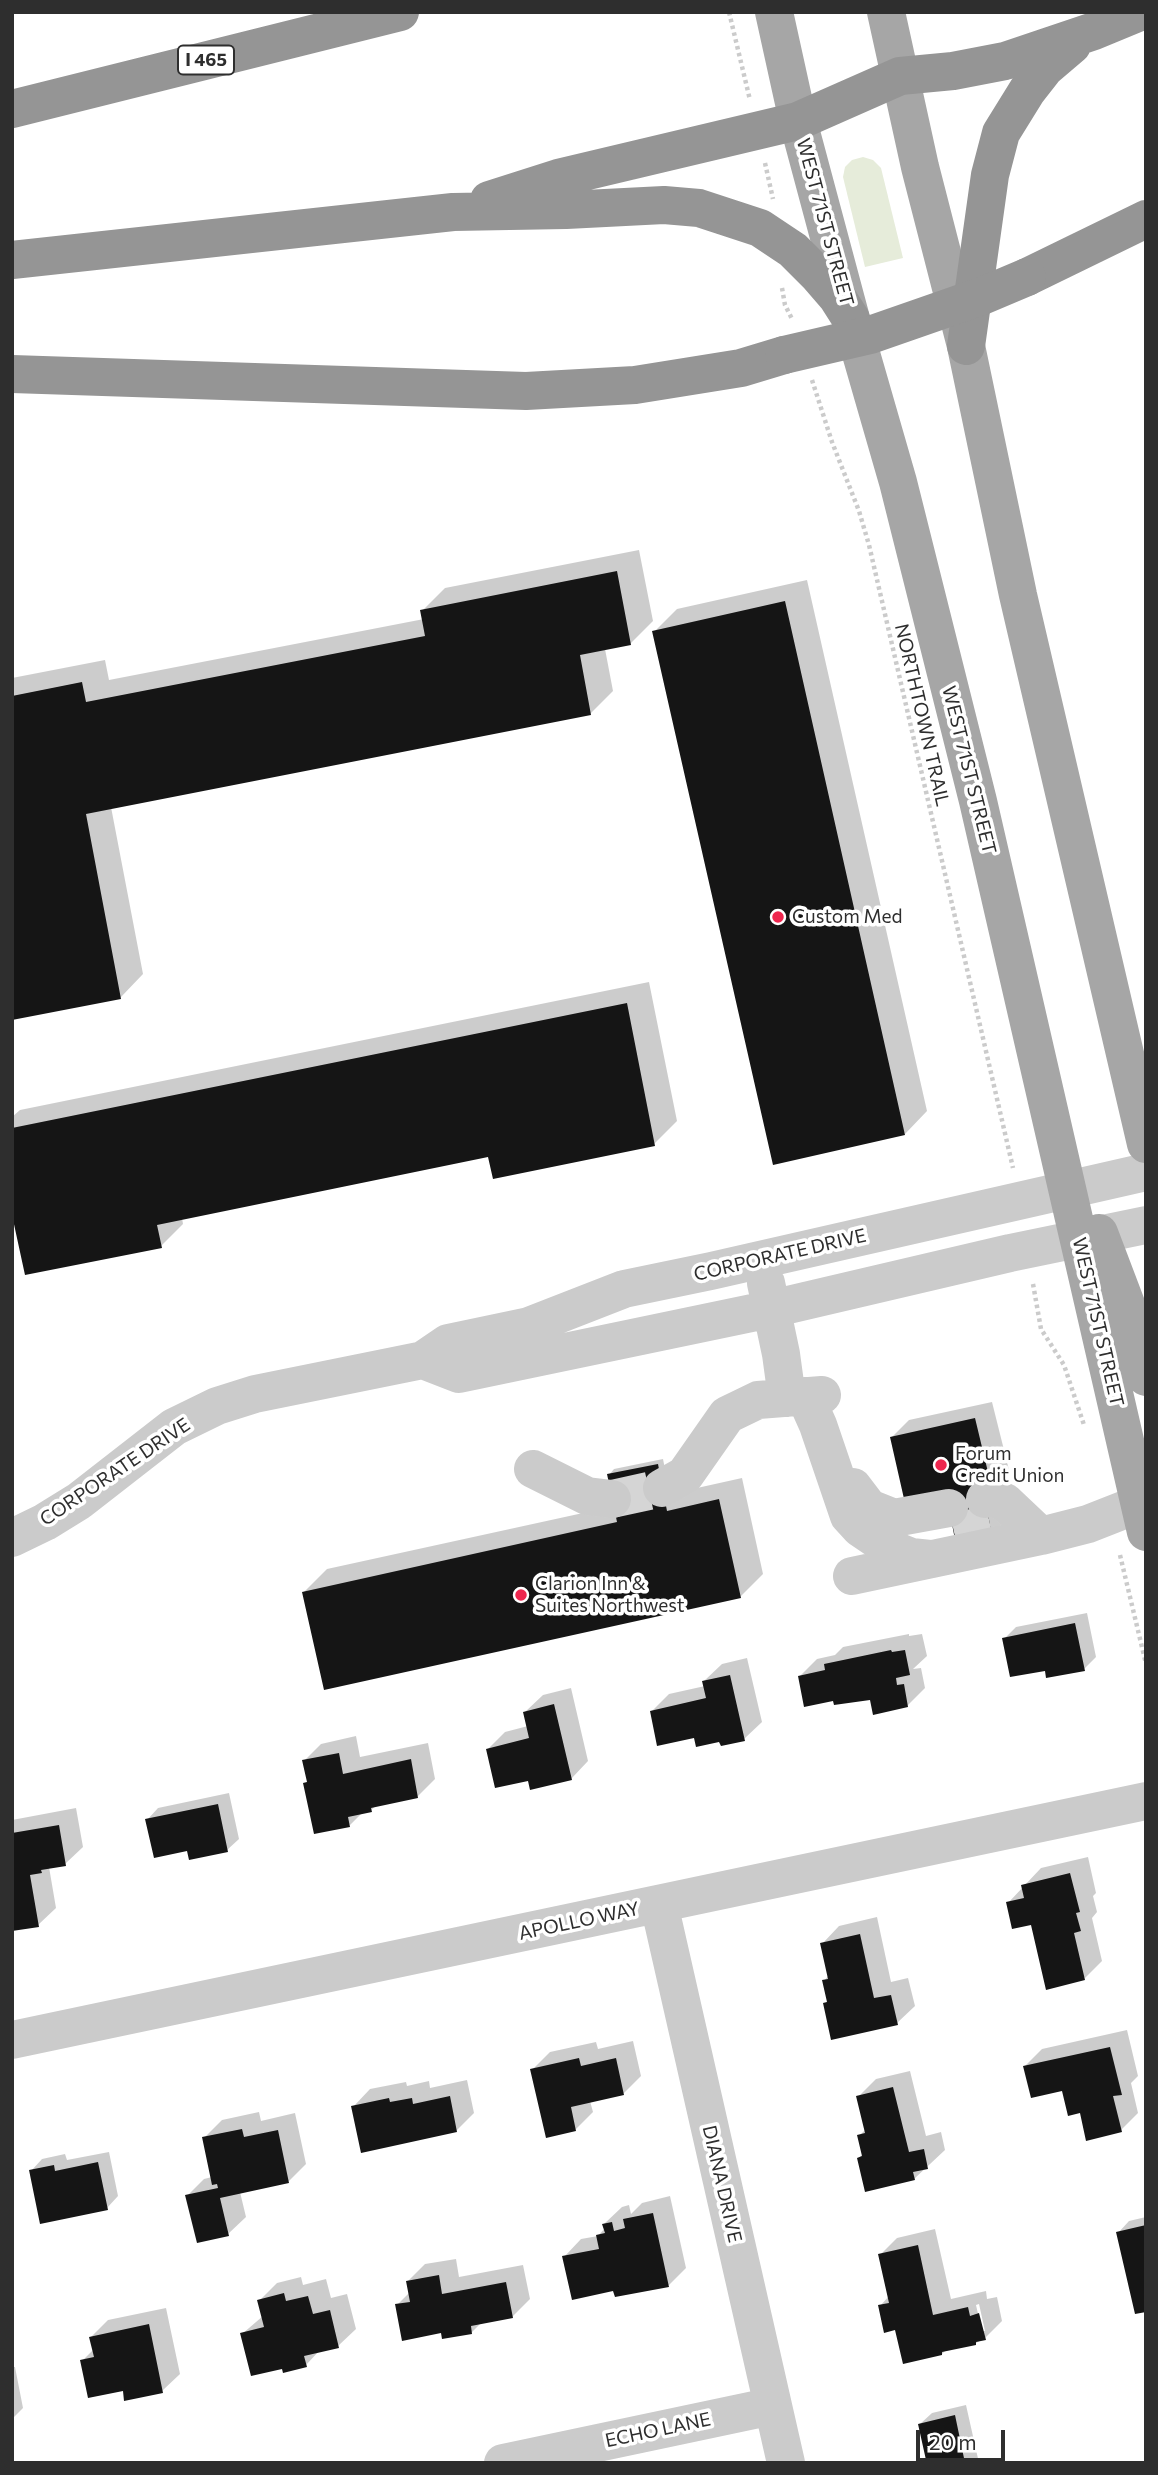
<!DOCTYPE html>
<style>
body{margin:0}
#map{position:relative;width:1158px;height:2475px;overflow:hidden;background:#fff;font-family:Commissioner,sans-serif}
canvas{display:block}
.frame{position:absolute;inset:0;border:14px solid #2e2e2e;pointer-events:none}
.scale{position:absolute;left:916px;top:2430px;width:89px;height:32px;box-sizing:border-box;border:4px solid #2e2e2e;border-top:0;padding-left:9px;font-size:21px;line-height:24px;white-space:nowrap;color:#2e2e2e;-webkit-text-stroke:5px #fff;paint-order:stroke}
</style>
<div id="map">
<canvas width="1158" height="2475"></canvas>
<div class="frame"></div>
<div class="scale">20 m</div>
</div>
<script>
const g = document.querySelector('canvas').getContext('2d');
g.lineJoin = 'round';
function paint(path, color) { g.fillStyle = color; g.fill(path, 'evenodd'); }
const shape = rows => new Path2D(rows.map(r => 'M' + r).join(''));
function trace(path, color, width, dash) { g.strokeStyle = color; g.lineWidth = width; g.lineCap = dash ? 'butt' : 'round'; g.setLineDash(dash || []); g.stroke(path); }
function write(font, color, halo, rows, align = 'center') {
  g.font = font + ' Commissioner,sans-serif'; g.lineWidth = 7; g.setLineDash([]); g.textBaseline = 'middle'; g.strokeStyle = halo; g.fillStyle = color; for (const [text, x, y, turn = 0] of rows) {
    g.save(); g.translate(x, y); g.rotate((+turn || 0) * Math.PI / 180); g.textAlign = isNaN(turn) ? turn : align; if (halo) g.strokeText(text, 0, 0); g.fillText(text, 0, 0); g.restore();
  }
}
paint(shape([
 [863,157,873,160,881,168,903,258,865,267,843,177,845,167,852,160]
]), '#e6ecda');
paint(shape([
 [639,550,653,621,630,644,605,649,613,691,590,714,111,807,143,974,121,997,12,1018,12,678,105,660,109,680,424,619,422,611,445,588],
 [807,580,927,1111,905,1134,654,632,677,609],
 [649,982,677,1121,654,1144,490,1155,182,1218,183,1224,161,1246,12,1206,12,1117,20,1110],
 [992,1402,1010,1474,1002,1482,1009,1518,991,1535,892,1437,909,1420],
 [663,1459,670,1494,742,1478,763,1574,740,1597,304,1592,327,1569,615,1506,609,1475,614,1469],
 [1087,1613,1096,1657,1084,1669,1046,1669,1004,1639,1016,1627],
 [909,1634,909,1636,922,1634,927,1656,913,1669,921,1668,925,1688,907,1706,871,1698,834,1699,800,1676,817,1659,835,1655,843,1647],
 [747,1658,762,1722,744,1739,720,1740,695,1736,652,1711,669,1694,705,1686,704,1681,722,1664],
 [571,1688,588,1761,571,1779,529,1778,488,1749,505,1732,528,1726,525,1712,543,1695],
 [356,1736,360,1757,428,1743,435,1779,417,1797,377,1805,371,1810,363,1812,350,1825,305,1784,308,1781,304,1761,321,1744],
 [229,1793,239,1839,227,1850,147,1820,158,1808],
 [76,1808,83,1847,65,1864,49,1867,56,1908,38,1925,12,1930,12,1820],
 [1088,1857,1096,1893,1093,1896,1097,1912,1092,1918,1102,1961,1085,1978,1032,1922,1008,1903,1041,1868],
 [877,1917,891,1982,908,1978,915,2006,897,2023,825,2004,828,2000,824,1981,829,1975,822,1944,839,1926],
 [1127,2030,1138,2076,1131,2083,1138,2113,1121,2130,1081,2111,1063,2089,1025,2066,1042,2049],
 [633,2041,641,2076,624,2093,590,2101,593,2112,575,2130,532,2070,550,2052,596,2042,598,2049],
 [910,2071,926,2136,941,2132,945,2150,914,2179,859,2158,863,2154,859,2136,866,2129,858,2097,876,2079],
 [467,2080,474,2113,456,2131,353,2107,370,2089,406,2082,407,2086,429,2081,430,2088],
 [259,2112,261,2121,295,2113,306,2164,289,2181,240,2192,246,2217,228,2234,187,2196,204,2179,212,2177,204,2138,222,2120],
 [109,2152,118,2196,107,2208,31,2171,42,2159,65,2154,67,2160],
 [670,2196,686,2268,669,2285,614,2289,564,2257,581,2239,598,2236,605,2228,604,2224,622,2207,629,2205,631,2214,642,2203],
 [1146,2217,1146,2310,1118,2233,1129,2221],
 [935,2229,951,2299,986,2291,987,2299,997,2297,1002,2321,985,2338,976,2343,946,2350,942,2354,897,2328,880,2306,889,2296,880,2255,897,2238],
 [979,2304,985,2331,982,2331,976,2305],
 [456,2259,459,2277,523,2265,530,2299,512,2317,482,2322,472,2332,443,2331,397,2305,410,2292,408,2281,425,2264],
 [301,2277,303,2285,326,2279,331,2298,347,2294,356,2329,338,2346,320,2350,306,2365,242,2334,263,2316,259,2301,277,2283],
 [166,2308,180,2374,162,2391,124,2389,82,2361,94,2349,91,2337,108,2320],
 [12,2367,15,2367,23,2408,12,2419],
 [966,2405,979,2463,922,2463,927,2456,920,2424,932,2413]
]), '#0003');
paint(shape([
 [617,571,631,645,580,655,591,715,86,814,121,999,12,1020,12,696,82,682,86,702,425,636,420,610],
 [785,601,905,1135,773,1165,652,631],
 [627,1003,655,1146,493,1179,488,1157,157,1225,162,1248,25,1275,12,1215,12,1128],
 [975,1418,993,1493,985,1496,992,1537,956,1545,948,1503,907,1512,890,1437],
 [658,1464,667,1511,719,1499,741,1598,324,1690,302,1592,617,1522,607,1474],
 [1075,1623,1085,1671,1046,1678,1045,1671,1010,1677,1002,1638],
 [891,1650,892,1652,905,1650,910,1675,896,1678,897,1685,904,1684,908,1707,873,1715,870,1700,834,1705,833,1701,804,1707,798,1676,825,1670,824,1664],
 [730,1675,745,1741,721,1746,719,1742,696,1747,694,1738,657,1746,650,1711,706,1698,702,1681],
 [554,1704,572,1780,530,1790,528,1781,495,1788,486,1749,529,1738,523,1712],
 [339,1753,343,1774,411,1759,418,1798,371,1808,372,1812,348,1817,350,1827,314,1834,303,1783,307,1782,302,1760],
 [218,1804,228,1852,189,1860,187,1851,154,1858,145,1819],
 [59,1825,66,1866,41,1870,42,1873,30,1875,39,1927,12,1931,12,1833],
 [1070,1873,1080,1912,1076,1913,1081,1931,1074,1933,1085,1980,1046,1990,1031,1925,1012,1929,1006,1902,1024,1898,1021,1885],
 [860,1934,874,1998,891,1995,898,2025,831,2040,823,2003,827,2002,822,1980,828,1979,820,1943],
 [1110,2047,1122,2095,1113,2096,1122,2132,1086,2141,1080,2113,1068,2116,1062,2091,1031,2098,1023,2066],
 [579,2058,581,2066,616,2058,624,2095,571,2107,576,2131,546,2138,530,2069],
 [893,2087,909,2152,924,2149,928,2169,913,2172,915,2180,865,2192,857,2158,862,2156,857,2135,865,2133,856,2096],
 [450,2096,457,2132,361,2153,351,2106,389,2098,390,2102,412,2098,413,2104],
 [242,2129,244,2137,278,2130,289,2183,220,2198,229,2236,197,2243,185,2195,218,2188,217,2184,212,2185,202,2137],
 [98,2162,108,2210,40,2224,29,2170,54,2165,55,2171],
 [653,2213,669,2287,615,2297,613,2291,572,2300,562,2256,599,2249,596,2235,605,2233,602,2224,612,2222,614,2231,625,2228,623,2219],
 [1146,2225,1146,2312,1135,2314,1116,2232],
 [918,2245,933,2315,968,2307,970,2316,979,2313,986,2340,976,2342,976,2345,942,2352,942,2355,903,2364,895,2330,884,2333,878,2305,889,2303,878,2254],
 [439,2275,442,2294,506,2282,513,2318,471,2326,472,2334,442,2339,441,2333,402,2341,395,2304,410,2302,406,2281],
 [284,2293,286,2301,308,2296,313,2314,330,2310,339,2348,304,2356,307,2367,283,2373,282,2369,251,2376,240,2333,264,2327,257,2300],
 [149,2324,163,2393,124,2401,123,2391,88,2398,80,2360,94,2357,89,2337],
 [955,2415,965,2463,919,2463,926,2460,918,2424]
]), '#151515');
trace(shape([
 [612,1499,662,1488],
 [954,1532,990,1524]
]), '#d5d5d5', 38, [38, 19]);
trace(shape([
 [729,12,750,100],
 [765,163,773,199],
 [782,288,785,305,792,319],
 [812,380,832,442,859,511,869,545,1013,1168],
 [1033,1284,1041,1329,1064,1365,1084,1425],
 [1120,1555,1146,1664]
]), '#cbcbcb', 4.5, [3.5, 3.5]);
trace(shape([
 [766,1283,781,1354,787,1398],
 [423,1360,459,1374,771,1309,1010,1253,1146,1225],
 [805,1396,818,1425,849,1516,860,1528,891,1549,911,1557,930,1559],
 [533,1469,587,1496,612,1499],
 [853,1487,869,1508,894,1518,949,1508],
 [662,1488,685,1475,727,1415,758,1400,822,1395],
 [985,1499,993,1498,1005,1502,1041,1536],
 [12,1538,45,1522,79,1501,174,1427,217,1406,255,1394,423,1360,448,1343,529,1326,624,1289,711,1271,1146,1172],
 [852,1576,1041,1536,1088,1524,1139,1504],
 [659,1904,786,2463],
 [12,2040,1146,1801],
 [503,2463,773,2406]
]), '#cbcbcb', 38);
trace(shape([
 [774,12,798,121,851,319,898,482,978,801,1146,1532],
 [886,12,920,167,966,346,1018,595,1146,1144],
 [1099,1233,1132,1320,1146,1377]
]), '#a6a6a6', 38);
trace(shape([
 [12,109,400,12],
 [489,200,558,178,798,121,900,76,953,71,1005,61,1094,31,1140,12],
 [12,260,453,212,566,210,664,205,699,208,760,228,793,250,818,275,837,297,851,319],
 [1027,277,1146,219],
 [966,346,990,175,1001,133,1027,91,1045,68,1072,45],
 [12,374,526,391,635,385,741,368,784,355]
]), '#959595', 38);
trace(shape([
 [784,355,870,335,982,296,1027,277]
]), '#959595', 38);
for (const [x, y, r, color] of [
 [778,917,7,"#ee264e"],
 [941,1465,7,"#ee264e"],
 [521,1595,7,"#ee264e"]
]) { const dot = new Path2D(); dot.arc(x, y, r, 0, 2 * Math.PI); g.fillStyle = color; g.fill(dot); trace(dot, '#fff', 2.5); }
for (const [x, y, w] of [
 [206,60,56]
]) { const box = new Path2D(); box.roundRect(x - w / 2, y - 14.5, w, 29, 5); g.fillStyle = '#fff'; g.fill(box); trace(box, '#2e2e2e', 2); }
write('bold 18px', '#2e2e2e', null, [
 ["I 465",206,60]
]);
write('19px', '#2e2e2e', '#fff', [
 ["WEST 71ST STREET",825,222,75],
 ["NORTHTOWN TRAIL",922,715,77],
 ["WEST 71ST STREET",969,770,76],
 ["CORPORATE DRIVE",780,1255,-13],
 ["WEST 71ST STREET",1098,1322,77],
 ["CORPORATE DRIVE",115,1472,-34],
 ["APOLLO WAY",579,1921,-12],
 ["DIANA DRIVE",722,2184,77],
 ["ECHO LANE",658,2430,-12]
]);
write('19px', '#2e2e2e', '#fff', [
 ["Custom Med",792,917],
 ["Forum",955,1454],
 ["Credit Union",955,1476],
 ["Clarion Inn &",535,1584],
 ["Suites Northwest",535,1606]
], 'left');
</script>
